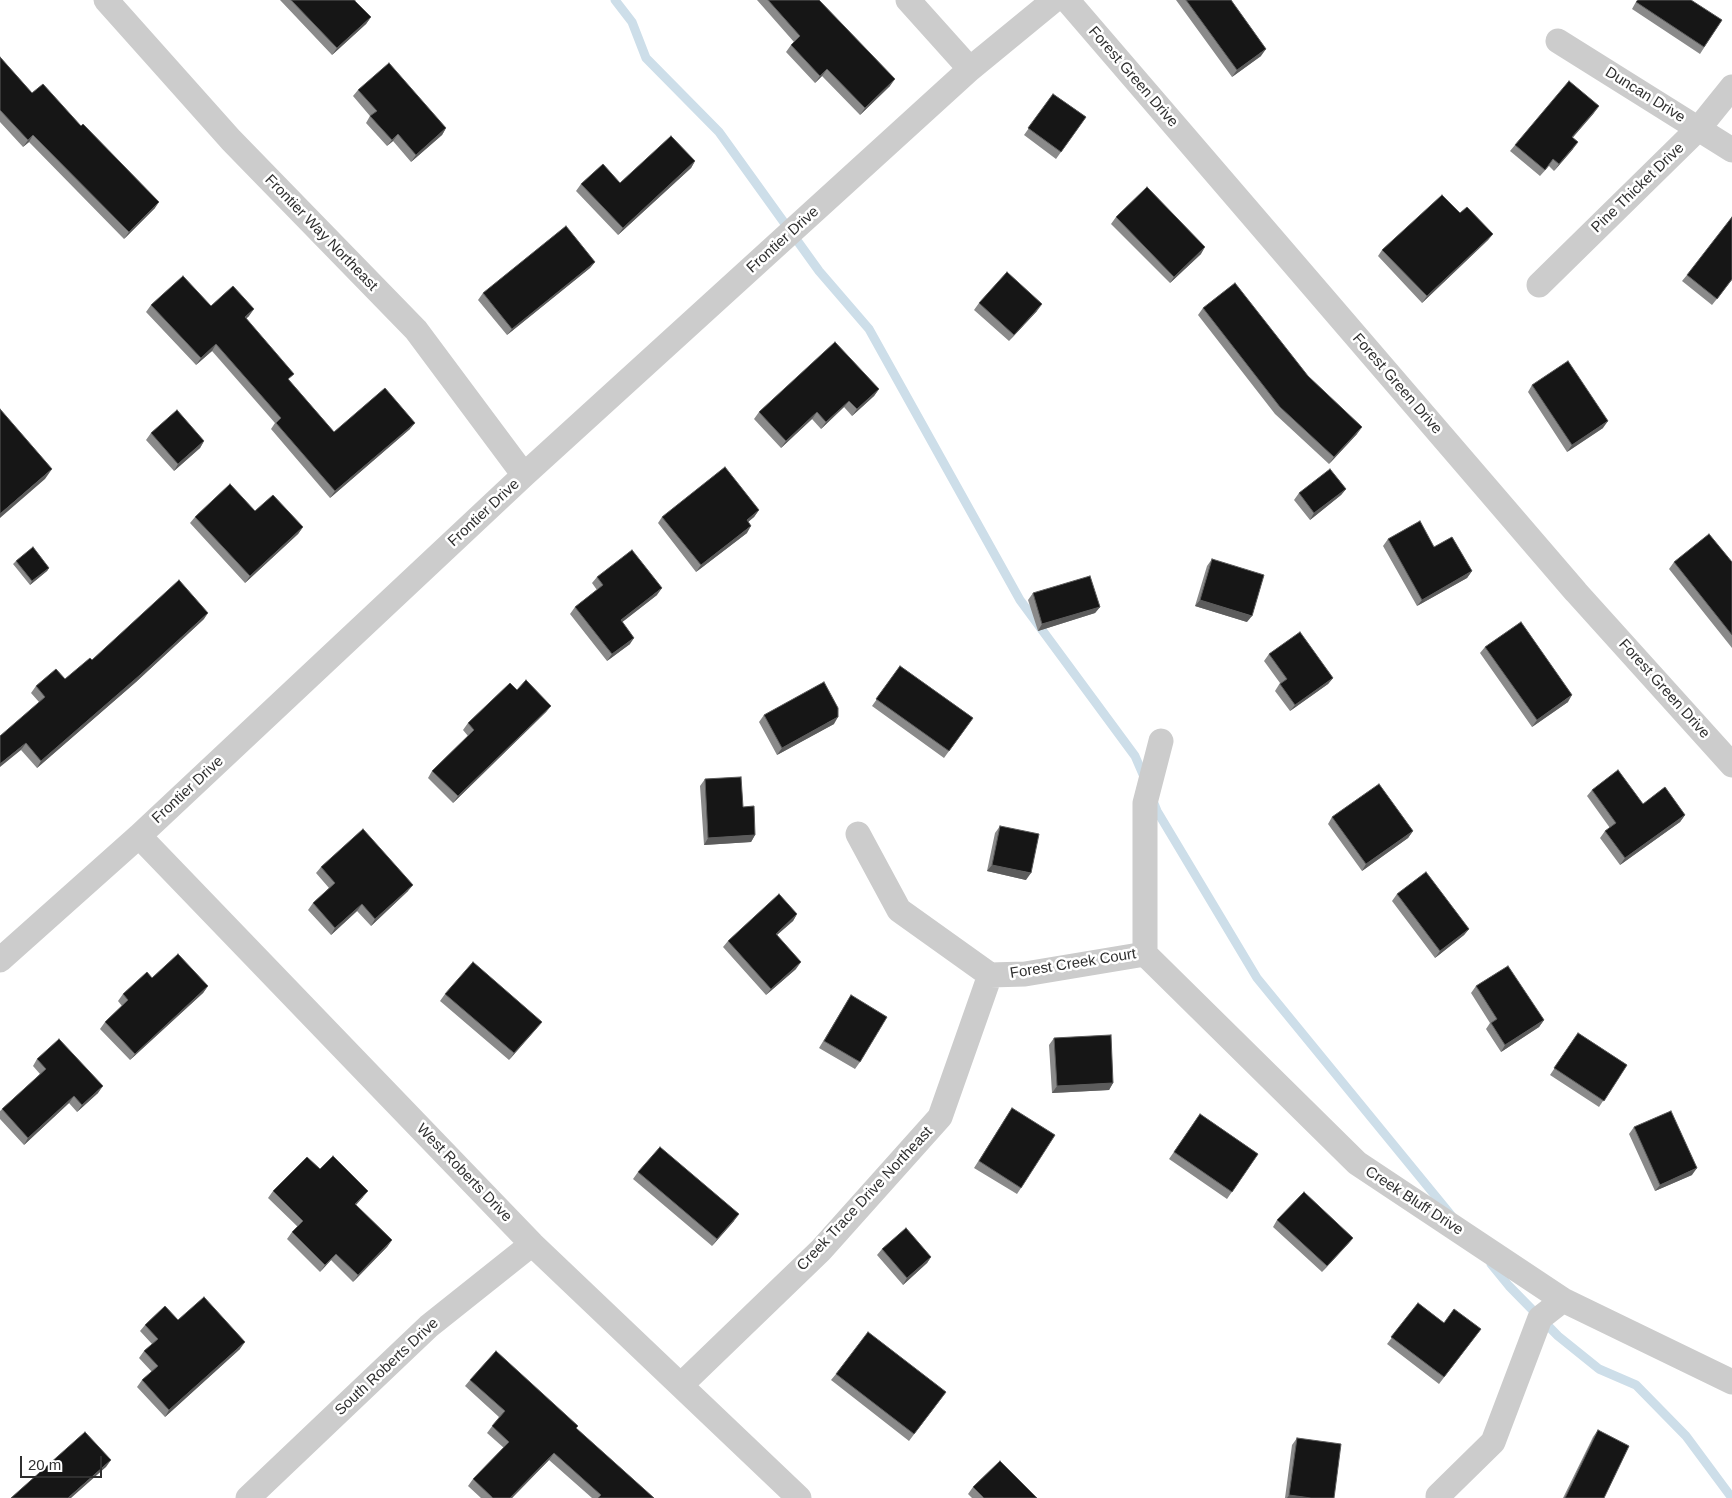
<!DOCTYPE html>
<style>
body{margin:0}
#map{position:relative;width:1732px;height:1498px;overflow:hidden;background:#fff;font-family:Helvetica,sans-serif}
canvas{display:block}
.scale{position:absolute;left:20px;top:1456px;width:82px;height:22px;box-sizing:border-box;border:2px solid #2f2f2f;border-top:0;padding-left:6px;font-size:15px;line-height:18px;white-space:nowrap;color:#2f2f2f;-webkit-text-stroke:4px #fff;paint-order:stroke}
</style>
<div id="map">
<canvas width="1732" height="1498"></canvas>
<div class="scale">20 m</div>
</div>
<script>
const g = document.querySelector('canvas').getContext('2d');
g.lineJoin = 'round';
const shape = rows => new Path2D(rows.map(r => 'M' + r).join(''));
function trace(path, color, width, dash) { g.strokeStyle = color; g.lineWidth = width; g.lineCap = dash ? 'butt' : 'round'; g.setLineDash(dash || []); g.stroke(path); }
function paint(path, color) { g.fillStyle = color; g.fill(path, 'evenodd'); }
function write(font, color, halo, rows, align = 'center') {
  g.font = font + ' Helvetica,sans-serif'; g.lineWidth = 5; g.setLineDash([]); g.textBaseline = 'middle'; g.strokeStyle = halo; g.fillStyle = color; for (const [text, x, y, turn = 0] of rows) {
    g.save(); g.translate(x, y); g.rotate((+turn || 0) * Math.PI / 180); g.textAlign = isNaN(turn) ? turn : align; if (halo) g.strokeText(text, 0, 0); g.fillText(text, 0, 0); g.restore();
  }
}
trace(shape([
 [615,0,632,22,646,58,719,132,819,271,869,329,1020,600,1135,756,1145,779],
 [1153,801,1157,811,1257,978,1451,1215],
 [1491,1264,1509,1286,1558,1336,1599,1369,1636,1385,1686,1436,1732,1498]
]), '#cddee9', 9);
trace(shape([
 [106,0,231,140,416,330,524,475],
 [908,0,970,69],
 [1067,0,1576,592,1732,765],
 [1558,41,1732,150],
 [1539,285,1699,128,1732,87],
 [858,834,899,910,990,975,1025,974,1145,954],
 [139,836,532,1244,799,1498],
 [1145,954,1357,1163,1563,1300,1732,1382],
 [1145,954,1145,803,1161,741],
 [0,960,139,836,524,475,970,69,1054,0],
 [681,1385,821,1250,940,1117,990,975],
 [1438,1496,1493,1442,1540,1318,1563,1300],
 [248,1498,429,1326,532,1244]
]), '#ccc', 25);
paint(shape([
 [280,0,356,0,355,1,371,17,366,24,332,55],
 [757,0,819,0,890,86,860,115,822,76,815,83,786,52,791,45,794,42],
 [1176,0,1231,0,1261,56,1232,77],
 [1637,0,1722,20,1700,54,1632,9],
 [0,57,32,93,155,208,124,239,29,142,23,147,0,122],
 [358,90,446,128,442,135,411,162,393,141,387,146,366,123,370,116,353,96],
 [1053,94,1086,117,1056,159,1024,135],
 [1594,113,1573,137,1573,149,1554,171,1549,166,1540,176,1510,151,1515,145],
 [695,161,691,168,618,235,576,191,581,184,620,183],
 [1460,213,1493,234,1488,240,1422,303,1378,256,1382,250],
 [1116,217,1201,254,1170,283,1111,224],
 [595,262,590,268,507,335,478,300,483,293],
 [1687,275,1732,280,1712,305,1682,281],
 [979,303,1037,311,1009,341,974,310],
 [151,305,211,306,249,316,246,318,290,381,334,432,410,429,330,498,271,429,275,423,212,351,196,365,146,312],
 [1203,308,1308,376,1357,434,1329,464,1275,414,1198,315],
 [1532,385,1603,428,1567,452,1528,392],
 [879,389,874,396,852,416,844,407,821,429,812,419,781,448,754,419,759,412],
 [151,433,204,441,200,448,174,471,146,440],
 [1346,489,1341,495,1310,520,1294,500,1299,493],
 [759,510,754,517,748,522,747,533,696,572,658,523,662,517],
 [255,511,303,527,298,534,245,583,190,523,195,517],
 [1388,539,1434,547,1472,571,1467,578,1417,606,1383,546],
 [1212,559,1247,622,1195,606,1207,566],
 [16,561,49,568,47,571,30,585,13,564],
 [1674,562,1732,562,1732,648,1669,569],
 [597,577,657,595,622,622,630,644,607,661,570,614,575,607,597,590,592,583],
 [1033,593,1100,607,1095,613,1038,631,1028,600],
 [204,619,136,682,37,768,21,750,39,702,31,693,36,686,65,679,92,660],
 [1485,647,1568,702,1532,727,1480,653],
 [1269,654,1333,678,1328,684,1290,711,1275,691,1280,683,1264,661],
 [900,666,973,718,944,758,872,706],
 [517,690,551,706,546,712,453,803,428,778,432,771,468,736,463,730,468,723],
 [764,715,834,724,777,755,759,722],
 [705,779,743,807,755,835,751,842,704,845,700,786],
 [1592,790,1643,804,1685,815,1680,822,1620,865,1600,838,1605,831,1610,828,1587,796],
 [1332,817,1413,831,1408,838,1362,871,1328,824],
 [1000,826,1026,880,987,871,995,833],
 [321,867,408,891,371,926,357,911,331,935,308,910,313,903,329,888,316,873],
 [1397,894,1469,929,1464,935,1435,958,1392,901],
 [797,914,793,921,777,935,796,969,766,995,723,947,728,941],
 [152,978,208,986,203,993,130,1060,100,1029,105,1022,122,1006,118,1001,123,994],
 [1476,986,1544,1020,1539,1027,1501,1052,1486,1029,1490,1023,1471,993],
 [445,994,537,1028,509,1060,440,1001],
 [851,995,860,1062,855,1069,819,1048],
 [1578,1033,1627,1065,1599,1107,1550,1075],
 [1054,1038,1113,1083,1109,1090,1052,1093,1049,1045],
 [37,1059,98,1093,77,1112,69,1103,24,1145,0,1119,0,1111,40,1074,33,1066],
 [1012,1108,1021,1188,1017,1194,974,1168],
 [1200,1114,1258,1154,1227,1199,1169,1159],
 [1634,1127,1692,1175,1655,1191,1629,1134],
 [320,1169,363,1197,356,1205,392,1240,387,1247,353,1282,331,1260,320,1272,287,1239,292,1232,298,1227,268,1198,273,1191],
 [638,1172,734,1221,712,1246,633,1179],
 [1277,1220,1353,1238,1348,1244,1322,1272,1273,1227],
 [882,1249,931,1257,927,1263,903,1285,877,1255],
 [1418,1303,1444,1323,1481,1329,1439,1384,1387,1344],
 [178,1320,240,1349,165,1417,137,1387,142,1380,152,1372,139,1358,144,1351,152,1344,140,1331,145,1325],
 [836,1374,946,1392,909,1441,831,1380],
 [470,1380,576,1428,654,1498,592,1498,549,1460,512,1498,481,1498,468,1486,473,1479,504,1448,487,1433,499,1417,465,1386],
 [1598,1430,1604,1498,1563,1498,1593,1437],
 [1297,1438,1334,1498,1285,1498,1292,1445],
 [973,1487,1037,1498,972,1498,968,1494]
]), '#8a8a8a');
paint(shape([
 [371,17,366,24,332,55,337,48],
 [1266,49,1261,56,1232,77,1237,70],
 [827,69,822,76,815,83,820,76],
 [895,79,890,86,860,115,865,108],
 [1599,106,1594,113,1568,143,1572,137],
 [446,128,442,135,411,162,416,155],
 [398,134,393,141,387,146,392,140],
 [33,135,29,142,23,147,28,140],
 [1578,142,1573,149,1554,171,1559,164],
 [695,161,691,168,618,235,623,228],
 [159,202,155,208,124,239,129,232],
 [1493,234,1488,240,1422,303,1427,296],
 [1205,247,1201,254,1170,283,1174,277],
 [595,262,590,268,507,335,512,329],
 [1042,304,1037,311,1009,341,1014,335],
 [254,309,249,316,241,324,245,317],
 [216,344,212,351,196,365,201,358],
 [879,389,874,396,852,416,857,409],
 [849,401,844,407,821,429,826,422],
 [817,412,812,419,781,448,786,441],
 [1608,421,1603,428,1567,452,1572,445],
 [415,423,410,429,330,498,335,491],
 [1362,427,1357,434,1329,464,1334,457],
 [204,441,200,448,174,471,178,464],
 [52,469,45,479,0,518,0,514],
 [1346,489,1341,495,1310,520,1314,513],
 [759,510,754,517,742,527,747,520],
 [751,526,747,533,696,572,701,565],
 [303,527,298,534,245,583,250,576],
 [49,568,47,571,30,585,32,581],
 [1472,571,1467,578,1417,606,1422,600],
 [662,588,657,595,616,627,621,620],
 [1200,600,1252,616,1247,622,1195,606],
 [1100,607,1095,613,1038,631,1042,624],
 [208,613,204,619,136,682,37,768,41,761],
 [634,638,630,644,607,661,612,654],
 [1333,678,1328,684,1290,711,1295,705],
 [1572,695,1568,702,1532,727,1537,720],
 [551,706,546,712,453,803,458,796],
 [838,717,834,724,777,755,782,748],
 [26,743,21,750,0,767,0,764],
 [1685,815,1680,822,1620,865,1625,858],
 [1413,831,1408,838,1362,871,1366,864],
 [755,835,751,842,704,845,708,838],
 [992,865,1031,873,1026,880,987,871],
 [413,885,408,891,371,926,375,919],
 [362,904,357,911,331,935,335,928],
 [797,914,793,921,771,940,776,934],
 [1469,929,1464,935,1435,958,1440,951],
 [801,962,796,969,766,995,771,989],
 [208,986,203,993,130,1060,135,1054],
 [1544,1020,1539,1027,1501,1052,1505,1045],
 [542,1022,537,1028,509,1060,514,1053],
 [1113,1083,1109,1090,1052,1093,1057,1086],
 [103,1086,98,1093,77,1112,82,1105],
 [74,1096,69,1103,24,1145,28,1138],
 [1697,1168,1692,1175,1655,1191,1660,1185],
 [368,1191,363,1197,350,1211,355,1204],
 [739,1214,734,1221,712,1246,717,1239],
 [1353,1238,1348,1244,1322,1272,1327,1266],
 [392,1240,387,1247,353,1282,358,1275],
 [336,1254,331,1260,320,1272,325,1265],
 [931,1257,927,1263,903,1285,907,1278],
 [245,1342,240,1349,165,1417,169,1410],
 [554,1453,549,1460,512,1498,510,1498],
 [111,1460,106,1467,71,1498,68,1498],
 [1289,1495,1311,1498,1287,1498]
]), '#5c5c5c');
const building = shape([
 [291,0,354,0,371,17,337,48,291,0],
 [768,0,819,0,895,79,865,108,827,69,820,76,791,45,800,36,768,0],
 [1186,0,1231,0,1266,49,1237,70,1186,0],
 [1638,0,1691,0,1722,20,1704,47,1636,2,1638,0],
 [0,57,32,93,43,84,81,126,83,124,159,202,129,232,33,135,28,140,0,110,0,57],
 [389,63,446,128,416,155,398,134,392,140,370,116,377,111,358,90,389,63],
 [1569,81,1599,106,1572,137,1578,142,1559,164,1553,159,1545,170,1515,145,1569,81],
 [1053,94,1086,117,1061,152,1028,128,1053,94],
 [671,136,695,161,623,228,581,184,603,164,620,183,671,136],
 [1147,187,1205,247,1174,277,1116,217,1147,187],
 [1442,195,1460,213,1467,207,1493,234,1427,296,1382,250,1442,195],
 [1732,217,1732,279,1717,299,1687,275,1732,217],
 [566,226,595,262,512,329,483,293,566,226],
 [1007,272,1042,304,1014,335,979,303,1007,272],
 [183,276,211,306,233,286,254,309,245,317,294,374,288,379,334,432,385,388,415,423,335,491,276,423,281,418,216,344,201,358,151,305,183,276],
 [1235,283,1308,376,1362,427,1334,457,1280,407,1203,308,1235,283],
 [835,342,879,389,857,409,849,401,826,422,817,412,786,441,759,412,835,342],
 [1568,361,1608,421,1572,445,1532,385,1568,361],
 [0,409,52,469,0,514,0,409],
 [177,410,204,441,178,464,151,433,177,410],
 [725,467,759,510,747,520,751,526,701,565,662,517,725,467],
 [1330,469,1346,489,1314,513,1299,493,1330,469],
 [230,484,255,511,273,495,303,527,250,576,195,517,230,484],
 [1420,521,1434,547,1452,537,1472,571,1422,600,1388,539,1420,521],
 [1709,534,1732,562,1732,635,1674,562,1709,534],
 [33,547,49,568,32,581,16,561,33,547],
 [632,550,662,588,621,620,634,638,612,654,575,607,603,585,597,577,632,550],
 [1212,559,1264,575,1252,616,1200,600,1212,559],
 [1090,576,1100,607,1042,624,1033,593,1090,576],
 [179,580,208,613,140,675,41,761,26,743,0,764,0,736,45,697,36,686,56,669,65,679,90,658,92,660,179,580],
 [1521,622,1572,695,1537,720,1485,647,1521,622],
 [1300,632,1333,678,1295,705,1280,684,1287,679,1269,654,1300,632],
 [900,666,973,718,949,751,876,699,900,666],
 [526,680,551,706,458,796,432,771,474,730,468,723,510,683,517,690,526,680],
 [824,682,838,708,838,717,782,748,764,715,824,682],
 [1618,770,1643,804,1665,787,1685,815,1625,858,1605,831,1616,823,1592,790,1618,770],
 [741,777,743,807,754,806,755,835,708,838,705,779,741,777],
 [1379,784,1413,831,1366,864,1332,817,1379,784],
 [1000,826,1039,834,1031,873,992,865,1000,826],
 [363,829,413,885,375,919,362,904,335,928,313,903,335,883,321,867,363,829],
 [1426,872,1469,929,1440,951,1397,894,1426,872],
 [779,894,797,914,776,934,801,962,771,989,728,941,779,894],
 [178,954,208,986,135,1054,105,1022,128,1000,123,994,147,972,152,978,178,954],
 [473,962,542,1022,514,1053,445,994,473,962],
 [1508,966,1544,1020,1505,1045,1491,1023,1497,1019,1476,986,1508,966],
 [851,995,887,1017,860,1062,824,1041,851,995],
 [1578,1033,1627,1065,1604,1101,1554,1068,1578,1033],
 [1111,1035,1113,1083,1057,1086,1054,1038,1111,1035],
 [59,1039,103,1086,82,1105,74,1096,28,1138,2,1109,46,1069,37,1059,59,1039],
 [1012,1108,1055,1135,1021,1188,979,1161,1012,1108],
 [1671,1111,1697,1168,1660,1185,1634,1127,1671,1111],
 [1200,1114,1258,1154,1232,1192,1174,1152,1200,1114],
 [660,1147,739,1214,717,1239,638,1172,660,1147],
 [333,1156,368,1191,355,1204,392,1240,358,1275,336,1254,325,1265,292,1232,303,1221,273,1191,307,1157,320,1169,333,1156],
 [1304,1192,1353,1238,1327,1266,1277,1220,1304,1192],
 [906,1228,931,1257,907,1278,882,1249,906,1228],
 [204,1297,245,1342,169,1410,142,1380,158,1366,144,1351,158,1339,145,1325,165,1306,178,1320,204,1297],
 [1418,1303,1444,1323,1454,1309,1481,1329,1444,1377,1391,1337,1418,1303],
 [868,1332,946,1392,914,1434,836,1374,868,1332],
 [496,1351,578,1426,576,1428,654,1498,598,1498,601,1495,554,1453,510,1498,493,1498,473,1479,509,1442,492,1426,505,1411,470,1380,496,1351],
 [1598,1430,1629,1446,1604,1498,1565,1498,1598,1430],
 [85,1432,111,1460,68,1498,11,1498,85,1432],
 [1297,1438,1341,1444,1334,1498,1311,1498,1289,1495,1297,1438],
 [1000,1461,1037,1498,984,1498,973,1487,1000,1461]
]);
paint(building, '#161616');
trace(building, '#5c5c5c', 1);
write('15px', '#2f2f2f', '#fff', [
 ["Forest Green Drive",1133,77,49],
 ["Duncan Drive",1645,95,32],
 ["Pine Thicket Drive",1638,188,-44],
 ["Frontier Way Northeast",321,233,46],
 ["Frontier Drive",783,240,-42],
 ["Forest Green Drive",1397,384,49],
 ["Frontier Drive",484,513,-43],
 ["Forest Green Drive",1664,689,48],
 ["Frontier Drive",188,790,-43],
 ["Forest Creek Court",1073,964,-9],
 ["West Roberts Drive",464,1173,46],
 ["Creek Trace Drive Northeast",865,1199,-47],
 ["Creek Bluff Drive",1414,1201,33],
 ["South Roberts Drive",387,1367,-43]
]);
</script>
